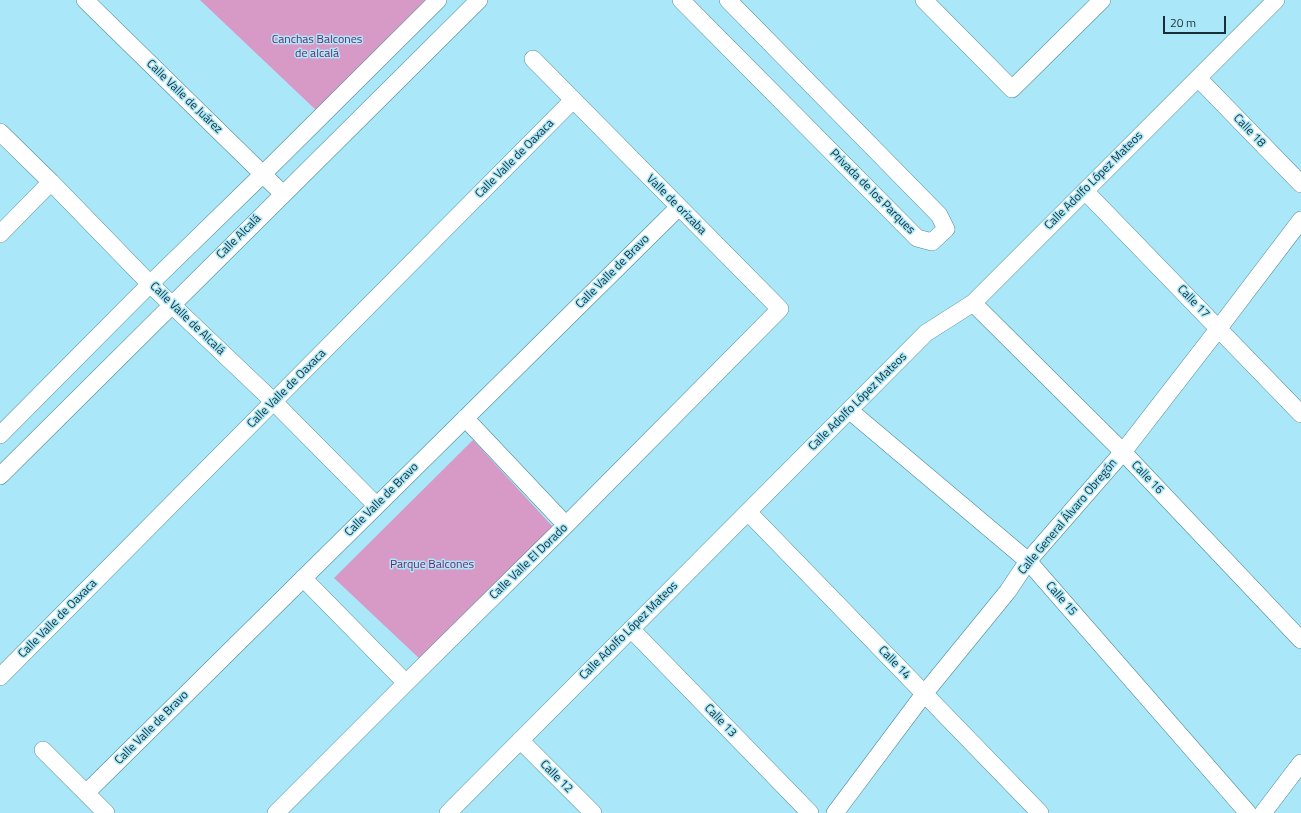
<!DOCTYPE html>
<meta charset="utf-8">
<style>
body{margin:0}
#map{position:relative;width:1301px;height:813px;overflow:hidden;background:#aae7f8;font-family:"Titillium Web",sans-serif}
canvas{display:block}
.scale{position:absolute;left:1163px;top:16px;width:63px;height:18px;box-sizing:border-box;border:2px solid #173036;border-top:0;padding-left:5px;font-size:12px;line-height:14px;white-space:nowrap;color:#173036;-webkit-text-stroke:3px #aae7f8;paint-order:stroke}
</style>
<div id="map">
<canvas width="1301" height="813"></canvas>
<div class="scale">20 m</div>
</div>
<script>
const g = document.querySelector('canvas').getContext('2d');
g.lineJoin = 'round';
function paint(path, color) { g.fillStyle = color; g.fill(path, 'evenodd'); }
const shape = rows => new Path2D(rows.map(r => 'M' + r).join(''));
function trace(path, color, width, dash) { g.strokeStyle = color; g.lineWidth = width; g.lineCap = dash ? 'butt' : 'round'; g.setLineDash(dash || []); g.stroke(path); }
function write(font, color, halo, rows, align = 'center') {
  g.font = font + ' "Titillium Web",sans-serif'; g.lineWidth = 3; g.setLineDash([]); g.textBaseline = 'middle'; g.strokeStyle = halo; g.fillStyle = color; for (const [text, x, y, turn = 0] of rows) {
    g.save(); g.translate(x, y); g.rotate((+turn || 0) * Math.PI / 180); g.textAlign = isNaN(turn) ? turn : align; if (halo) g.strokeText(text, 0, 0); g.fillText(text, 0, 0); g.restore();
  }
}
paint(shape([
 [200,0,430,0,318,112],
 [473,440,553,527,422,661,334,578]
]), '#d799c6');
const street = shape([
 [85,0,283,194],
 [681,0,917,238,932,242,946,229,939,215,728,0],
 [924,0,1012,89,1102,0],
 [1198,78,1301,184],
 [0,132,51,182,150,284,274,402,376,505],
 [1085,191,1301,414],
 [0,234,51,182],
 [973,303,1123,452,1301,640],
 [849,410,1028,561,1248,813],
 [465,418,566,525],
 [0,435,150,284,263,174,438,0],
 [0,476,479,0],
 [748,512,1040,813],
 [303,578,406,683],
 [631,629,810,813],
 [0,677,573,100],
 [520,740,593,813],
 [43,750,106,813],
 [86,793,679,207],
 [276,813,406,683,566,525,780,309,533,59],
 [448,813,926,333,973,303,1276,0],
 [835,813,924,694,1008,591,1028,561,1123,452,1219,328,1301,220],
 [1263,813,1301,763]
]);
trace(street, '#4e8999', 18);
trace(street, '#fff', 17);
write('12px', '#782067', '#aae7f8', [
 ["Canchas Balcones",317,40],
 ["de alcalá",317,54],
 ["Parque Balcones",432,565]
]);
write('12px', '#173036', '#aae7f8', [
 ["Calle Valle de Juárez",184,97,44],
 ["Calle 18",1249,131,46],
 ["Calle Valle de Oaxaca",515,159,-45],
 ["Calle Adolfo López Mateos",1094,181,-45],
 ["Privada de los Parques",872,192,45],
 ["Valle de orizaba",676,205,45],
 ["Calle Alcalá",239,237,-45],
 ["Calle Valle de Bravo",613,272,-45],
 ["Calle 17",1193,302,46],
 ["Calle Valle de Alcalá",187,319,44],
 ["Calle Valle de Oaxaca",287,389,-45],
 ["Calle Adolfo López Mateos",858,402,-45],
 ["Calle 16",1147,478,46],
 ["Calle Valle de Bravo",382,500,-45],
 ["Calle General Álvaro Obregón",1068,517,-50],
 ["Calle Valle El Dorado",529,562,-44],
 ["Calle 15",1061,599,49],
 ["Calle Valle de Oaxaca",58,619,-45],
 ["Calle Adolfo López Mateos",629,631,-45],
 ["Calle 14",894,663,46],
 ["Calle 13",720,721,46],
 ["Calle Valle de Bravo",152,728,-45],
 ["Calle 12",556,777,45]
]);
</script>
